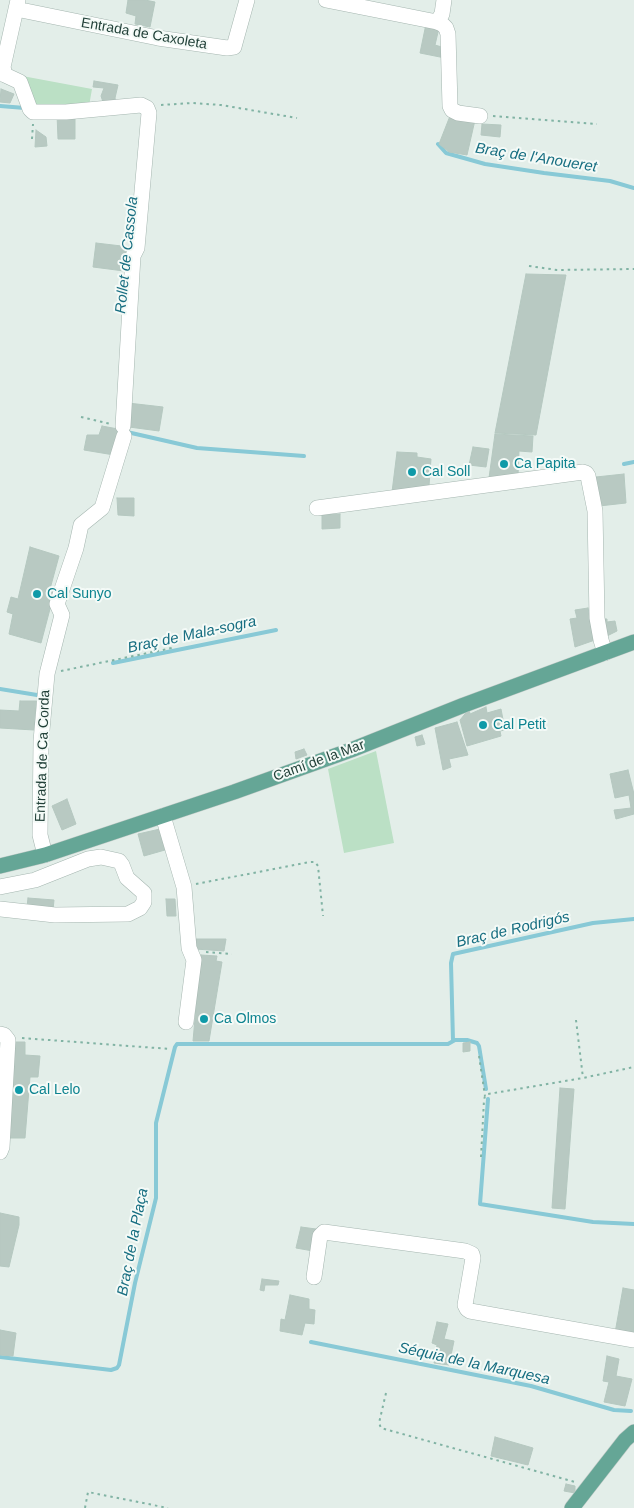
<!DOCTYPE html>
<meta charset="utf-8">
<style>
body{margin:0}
canvas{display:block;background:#e3eee9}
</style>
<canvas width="634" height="1508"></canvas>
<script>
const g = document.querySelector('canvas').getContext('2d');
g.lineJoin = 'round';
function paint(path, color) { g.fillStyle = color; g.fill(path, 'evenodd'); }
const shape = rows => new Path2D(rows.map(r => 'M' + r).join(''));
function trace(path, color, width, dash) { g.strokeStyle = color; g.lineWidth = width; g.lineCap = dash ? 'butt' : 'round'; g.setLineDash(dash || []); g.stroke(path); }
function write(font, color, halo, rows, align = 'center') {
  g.font = font + ' Arial,sans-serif'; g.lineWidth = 4; g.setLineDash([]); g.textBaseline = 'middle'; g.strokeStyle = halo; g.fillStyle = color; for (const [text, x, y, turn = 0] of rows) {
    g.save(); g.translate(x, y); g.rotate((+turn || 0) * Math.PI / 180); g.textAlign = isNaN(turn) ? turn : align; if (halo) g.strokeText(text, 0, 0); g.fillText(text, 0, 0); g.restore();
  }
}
paint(shape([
 [17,75,92,89,89,106,34,107],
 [376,751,394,843,344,853,328,769]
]), '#bbe0c5');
trace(shape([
 [0,106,25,108],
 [438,144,446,153,485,164,544,173,610,181,634,188],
 [127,432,197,448,304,456],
 [624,464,634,462],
 [113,663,276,630],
 [0,689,37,695,39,694,41,692],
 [453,1041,451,963,453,954,593,923,634,919],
 [488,1099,480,1204,593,1222,634,1224],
 [311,1342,531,1386,614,1410,631,1411],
 [0,1357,111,1370,117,1368,119,1365,135,1283,156,1198,156,1123,175,1047,177,1044,448,1044,455,1040,467,1040,477,1043,479,1046,486,1089]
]), '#88c9d6', 4);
const building = shape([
 [128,0,145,0,155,2,150,27,135,24,136,16,126,13,128,0],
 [426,24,439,28,435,45,445,48,445,58,420,53,426,24],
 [94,81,118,85,115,98,116,102,104,105,101,96,104,88,93,87,94,81],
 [1,89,14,94,10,103,0,102,1,89],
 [57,114,75,114,75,139,58,139,57,114],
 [450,116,475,120,467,155,449,152,439,144,450,116],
 [482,124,501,125,500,137,481,135,482,124],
 [36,130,46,137,47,146,35,147,36,130],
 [96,243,130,247,126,255,124,271,93,267,96,243],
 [526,274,566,275,536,435,495,433,526,274],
 [128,403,163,407,159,431,129,427,128,403],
 [102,426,118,429,114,455,84,450,87,435,99,435,102,426],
 [495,434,533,436,532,452,519,451,518,476,489,478,495,434],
 [473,447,489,449,486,467,469,465,473,447],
 [397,452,417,453,417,457,431,459,429,486,392,492,397,452],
 [624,474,626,503,599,506,596,477,624,474],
 [117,498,134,498,134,516,118,515,117,498],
 [340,514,340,528,322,529,322,515,340,514],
 [30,547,59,556,50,589,55,590,41,643,9,634,13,614,7,612,11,597,18,599,30,547],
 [588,608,595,640,575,647,570,619,577,618,575,610,588,608],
 [601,619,607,619,607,622,615,621,617,631,605,637,601,619],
 [20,701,36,701,34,730,0,728,0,710,19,711,20,701],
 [486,707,487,713,501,709,505,730,500,731,501,736,467,746,460,720,469,709,470,714,486,707],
 [457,722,468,755,449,759,451,767,443,770,435,728,457,722],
 [422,735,425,744,417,746,415,737,422,735],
 [304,749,307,755,296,759,295,752,304,749],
 [628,770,634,794,634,814,616,819,614,810,631,808,629,795,615,798,610,774,628,770],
 [67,799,76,824,62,830,52,806,67,799],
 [160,829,165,850,144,856,138,834,160,829],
 [28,898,54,900,53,910,27,907,28,898],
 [166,899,175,899,176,916,167,916,166,899],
 [195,939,226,939,224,951,195,949,195,939],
 [201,955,217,956,216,961,222,962,209,1041,193,1041,197,996,195,996,201,955],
 [12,1042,25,1042,25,1055,40,1056,38,1077,30,1077,25,1138,9,1138,12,1042],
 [470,1042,470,1051,463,1052,463,1043,470,1042],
 [560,1088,574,1089,565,1209,552,1208,560,1088],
 [0,1213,19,1217,19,1225,9,1267,0,1266,0,1213],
 [301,1227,316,1229,313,1251,296,1248,301,1227],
 [262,1279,279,1281,278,1285,265,1285,264,1291,260,1290,262,1279],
 [623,1288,634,1290,634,1336,615,1333,623,1288],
 [290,1295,309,1299,309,1309,315,1310,314,1324,305,1323,302,1335,280,1331,281,1319,285,1320,290,1295],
 [437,1322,448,1324,444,1339,454,1341,449,1365,434,1363,437,1345,432,1343,437,1322],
 [0,1330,16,1333,13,1356,0,1355,0,1330],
 [607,1356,619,1359,616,1376,632,1379,625,1406,604,1402,609,1382,603,1381,607,1356],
 [495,1437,533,1448,528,1465,491,1456,495,1437],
 [566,1484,575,1486,575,1493,564,1491,566,1484]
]);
paint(building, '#b8c9c2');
trace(building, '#b5c8c0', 1);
const minor = shape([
 [18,0,3,67,5,75,20,82,30,109,33,112,66,112,141,105,147,108,149,113,137,248,133,256,123,426],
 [326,0,437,22,442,24,446,28,448,34,450,106,452,110,458,113,480,116],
 [16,9,158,38,227,48,234,47,235,43,247,0],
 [437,22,442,14,444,0],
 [317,508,583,472,586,473,588,476,595,511,597,618,601,640,605,653],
 [163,816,184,887,189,948,194,960,186,1022],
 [45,855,40,835,41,741,47,674,62,615,57,604,76,548,81,525,102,508,124,436],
 [0,887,35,880,88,859,101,857,119,861,122,865,127,878,144,893,144,902,140,908,128,914,55,915,0,909],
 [0,1034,4,1035,8,1040,2,1147,0,1152],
 [314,1277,320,1236,324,1232,465,1251,472,1254,473,1258,465,1305,467,1309,470,1311,634,1340]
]);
const major = shape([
 [0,866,45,855,234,792,351,750,464,705,634,642],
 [572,1508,625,1440,634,1432]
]);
trace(minor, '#a5b6b0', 16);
trace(major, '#c1cac7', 16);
trace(shape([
 [161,105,192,103,221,105,297,118],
 [493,116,597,124],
 [32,139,33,124],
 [529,266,557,270,634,269],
 [81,417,111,424],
 [61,671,172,648],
 [196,884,310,862,315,862,318,866,323,916],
 [206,952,232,954],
 [576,1020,583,1078],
 [22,1038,170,1049],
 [479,1056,485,1096],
 [481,1157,484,1100,485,1096,488,1094,583,1078,634,1067],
 [386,1393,379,1423,381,1428,575,1482],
 [85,1508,88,1492,168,1508]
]), '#81b3a4', 2, [2.5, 4]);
trace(minor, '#fff', 15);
trace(major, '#65a696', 15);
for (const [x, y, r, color] of [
 [504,464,5,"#0f9aa8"],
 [412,472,5,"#0f9aa8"],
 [37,594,5,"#0f9aa8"],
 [483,725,5,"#0f9aa8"],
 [204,1019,5,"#0f9aa8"],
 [19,1090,5,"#0f9aa8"]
]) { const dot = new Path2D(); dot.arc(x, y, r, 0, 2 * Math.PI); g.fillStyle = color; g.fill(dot); trace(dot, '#f4faf7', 2); }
write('14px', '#214038', '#f4faf7', [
 ["Entrada de Caxoleta",144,34,10],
 ["Entrada de Ca Corda",43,756,-88],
 ["Camí de la Mar",319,761,-20]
]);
write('14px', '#0d838f', '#f4faf7', [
 ["Ca Papita",514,464],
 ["Cal Soll",422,472],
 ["Cal Sunyo",47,594],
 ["Cal Petit",493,725],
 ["Ca Olmos",214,1019],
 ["Cal Lelo",29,1090]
], 'left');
write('italic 15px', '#176e81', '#f4faf7', [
 ["Braç de l'Anoueret",536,158,9],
 ["Rollet de Cassola",127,255,-84],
 ["Braç de Mala-sogra",192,635,-12],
 ["Braç de Rodrigós",513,930,-13],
 ["Braç de la Plaça",133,1242,-79],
 ["Séquia de la Marquesa",474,1364,12]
]);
</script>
